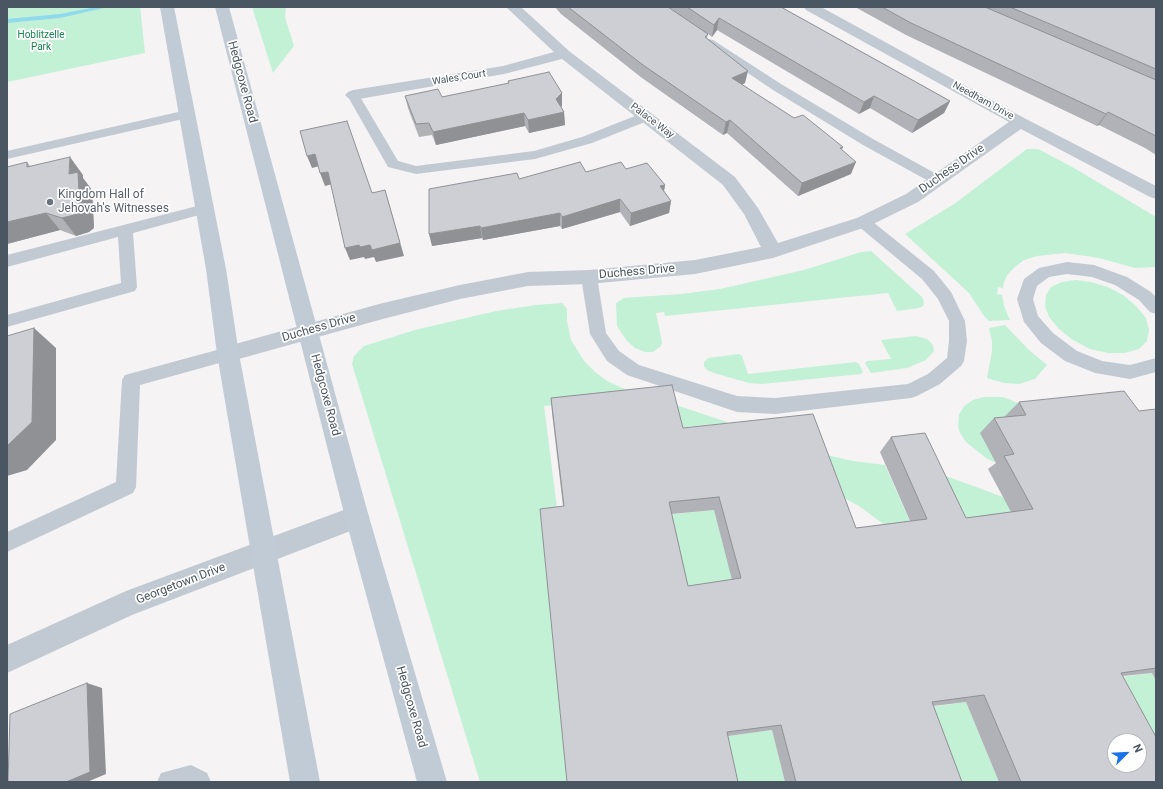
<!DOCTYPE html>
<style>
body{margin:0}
#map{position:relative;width:1163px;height:789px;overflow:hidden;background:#f5f3f3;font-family:Roboto,sans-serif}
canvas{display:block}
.frame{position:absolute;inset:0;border:8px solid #4a5661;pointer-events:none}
.north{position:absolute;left:1107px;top:733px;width:40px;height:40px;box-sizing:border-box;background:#fff;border:1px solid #b7bbc0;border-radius:50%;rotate:66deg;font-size:11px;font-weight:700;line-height:16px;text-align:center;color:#4a5661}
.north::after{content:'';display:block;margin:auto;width:14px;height:18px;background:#1a73e8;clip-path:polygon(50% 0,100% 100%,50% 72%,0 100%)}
</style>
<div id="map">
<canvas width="1163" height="789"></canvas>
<div class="frame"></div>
<div class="north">N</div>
</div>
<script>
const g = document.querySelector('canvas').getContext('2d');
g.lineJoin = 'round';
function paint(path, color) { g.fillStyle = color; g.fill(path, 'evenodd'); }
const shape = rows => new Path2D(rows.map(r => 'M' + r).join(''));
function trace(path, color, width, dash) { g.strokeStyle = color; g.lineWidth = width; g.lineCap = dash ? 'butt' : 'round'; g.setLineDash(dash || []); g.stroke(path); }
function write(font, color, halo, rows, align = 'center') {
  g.font = font + ' Roboto,sans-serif'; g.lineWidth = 3.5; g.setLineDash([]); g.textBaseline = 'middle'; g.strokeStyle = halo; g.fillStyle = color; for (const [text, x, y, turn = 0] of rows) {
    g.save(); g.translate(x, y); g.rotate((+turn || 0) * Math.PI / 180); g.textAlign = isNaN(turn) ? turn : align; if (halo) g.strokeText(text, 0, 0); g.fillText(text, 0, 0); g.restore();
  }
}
paint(shape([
 [7,7,140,7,145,53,7,82],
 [252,7,286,7,285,17,294,46,273,73],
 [1027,149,1038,149,1074,168,1156,217,1156,267,1135,268,1099,258,1065,253,1037,256,1024,260,1016,266,1008,274,1004,282,1003,288,998,287,997,294,1002,295,1004,306,1010,320,989,321,984,316,969,293,905,234,954,204],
 [871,251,922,297,924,302,923,306,919,308,897,311,888,293,665,316,664,312,656,313,662,342,661,346,653,352,645,352,635,348,627,341,617,326,616,303,624,298,681,294,720,289,804,270,861,252],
 [1076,280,1091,282,1108,287,1123,295,1136,306,1146,318,1149,330,1147,341,1139,349,1125,353,1108,353,1090,349,1073,340,1059,329,1049,317,1045,306,1046,295,1051,287,1062,282],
 [562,303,567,309,567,321,571,340,584,361,595,372,607,381,622,388,648,396,544,406,557,508,570,782,480,782,352,364,354,356,364,346,415,330,496,311,536,305],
 [1005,325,1029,350,1047,365,1035,379,1019,384,1004,383,987,378,992,351,992,342,989,328],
 [916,336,927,339,933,345,934,351,926,360,907,368,871,373,865,363,867,361,891,359,881,340],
 [739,354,742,356,748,374,856,362,859,364,863,372,861,374,762,384,749,383,714,373,707,370,704,366,704,362,708,358],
 [984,397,1003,397,1028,407,996,463,986,458,966,442,960,433,958,426,959,415,964,406,973,400],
 [670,403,727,422,728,423,676,428],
 [813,452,853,461,885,465,914,531,885,525,859,506,835,493],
 [938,473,1003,497,1030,520,955,530],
 [714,510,735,589,683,596,666,515],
 [1152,673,1156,681,1156,782,1139,741,1097,680],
 [966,702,999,782,943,782,916,709],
 [772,730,785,782,730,782,720,737]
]), '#c3f1d5');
paint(shape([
 [96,7,108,7,60,18,7,23,7,19,60,14,96,7]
]), '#90daee');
paint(shape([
 [709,39,713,40,781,84,873,139,942,177,944,180,942,183,937,185,932,183,863,145,773,90,705,44,703,42,705,40,709,39],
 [353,91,357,92,359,95,398,161,416,166,534,151,582,137,640,114,645,113,650,114,651,117,650,120,592,143,535,159,416,174,388,167,347,95,349,92,353,91],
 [187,110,192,111,193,114,192,117,7,159,7,151,187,110],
 [205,204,210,206,212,209,210,212,133,233,137,287,135,291,7,327,7,315,121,283,118,237,7,267,7,255,205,204],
 [863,217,868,218,934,271,951,292,965,321,967,341,964,361,961,366,940,384,917,396,911,398,775,414,737,412,627,375,607,361,590,334,581,277,583,273,589,271,595,273,597,277,606,333,619,351,639,365,737,396,775,398,908,384,928,374,947,358,949,341,949,321,938,299,922,279,858,226,856,222,858,218,863,217],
 [1067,262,1094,265,1127,277,1151,292,1156,297,1156,314,1150,312,1139,300,1115,285,1092,277,1067,274,1049,277,1037,286,1033,299,1038,316,1053,333,1077,351,1102,361,1130,365,1156,358,1156,372,1130,379,1095,373,1065,361,1041,343,1024,322,1017,299,1024,279,1039,268,1067,262],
 [228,347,234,349,237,354,234,359,140,385,136,487,133,493,7,552,7,532,116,482,122,380,125,375,228,347],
 [191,765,207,773,211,782,157,782,161,773,191,765]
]), '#c1cad2');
paint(shape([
 [506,7,521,7,569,51,735,177,758,208,778,243,857,218,906,194,1009,122,806,10,804,7,821,7,1026,119,1156,186,1156,199,1150,197,1021,129,918,202,869,226,773,258,695,274,589,284,528,286,460,299,379,320,228,362,221,360,217,354,221,348,228,346,379,304,460,285,528,272,589,270,695,260,761,247,744,214,723,185,562,59,504,74,353,100,348,98,345,95,348,92,353,90,503,66,554,52,506,7]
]), '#c1cad2');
paint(shape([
 [357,505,366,509,369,517,366,525,132,615,7,673,7,645,126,591,357,505]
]), '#c1cad2');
paint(shape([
 [160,7,174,7,226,269,239,354,320,782,290,782,217,354,206,269,160,7],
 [215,7,229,7,369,517,447,782,417,782,345,517,215,7]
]), '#c1cbd6');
paint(shape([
 [555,7,781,7,950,101,944,113,912,133,870,108,859,114,717,30,712,37,708,34,707,38,745,83,742,85,794,118,843,147,842,150,851,174,798,196,727,133,723,135,642,78,561,14],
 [855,7,1156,7,1156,155,1145,148,1099,125,1097,126,906,35],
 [508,81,562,93,562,106,561,107,564,112,565,125,529,133,525,126,436,145,432,135,419,137,408,108,405,96,442,97,508,84],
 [27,162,30,166,83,175,83,178,92,190,94,228,89,232,76,236,60,230,7,244],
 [626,169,665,185,664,191,671,201,669,213,630,226,620,212,562,229,560,226,483,240,482,238,432,246,519,179],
 [551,398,683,428,856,528,910,521,880,452,891,437,966,518,1011,512,988,469,996,463,980,433,994,418,1004,417,1019,402,1139,411,1156,409,1156,681,1152,673,1123,676,1156,782,999,782,966,702,933,706,962,782,785,782,772,730,728,736,563,506,552,413],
 [714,510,732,580,688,586,672,514]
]), '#b0b2b7');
paint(shape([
 [719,18,717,30,712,37,714,25],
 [748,71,745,83,729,90,732,78],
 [562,93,562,106,556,111,556,99],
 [874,96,870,108,859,114,864,102],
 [950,101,944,113,912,133,918,120],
 [564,112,565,125,529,133,528,120],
 [1108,112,1099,125,1097,126,1106,114],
 [524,113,525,126,436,145,433,132],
 [730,120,727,133,723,135,726,122],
 [315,154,320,166,312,168,307,156],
 [70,157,83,175,83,178,92,190,94,228,89,232,76,236,62,218,69,174],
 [856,162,851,174,798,196,802,183],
 [328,172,332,184,325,186,320,173],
 [665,185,663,197,660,186],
 [385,190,404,256,376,262,374,257,365,259,364,257,350,260,345,248,359,245,370,245],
 [620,199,620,212,562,229,562,217],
 [671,201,669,213,630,226,631,213],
 [46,213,60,230,7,244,7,222],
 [560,213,560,226,483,240,481,228],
 [480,226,482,238,432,246,429,234],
 [34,328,56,348,56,440,27,470,7,476,7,446],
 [87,683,102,688,106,774,87,782,66,782]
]), '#909195');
const building = shape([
 [568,7,668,7,708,34,705,37,748,71,732,78,794,118,803,115,843,147,840,148,856,162,802,183,730,120,726,122,643,65,568,7],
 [687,7,781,7,950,101,918,120,874,96,864,102,719,18,714,25,687,7],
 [882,7,985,7,1156,80,1156,136,1108,112,1106,114,911,23,882,7],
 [1010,7,1156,7,1156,69,1010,7],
 [549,72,562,93,556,99,564,112,528,120,524,113,433,132,429,123,416,124,405,96,438,89,442,97,509,83,508,81,549,72],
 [347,121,372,193,385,190,400,243,372,250,370,245,360,247,359,245,345,248,328,172,320,173,315,154,307,156,300,131,347,121],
 [70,157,69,174,78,172,80,211,74,215,62,218,46,213,7,222,7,167,27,162,27,167,70,157],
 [580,162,586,172,621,162,626,169,647,163,665,185,660,186,671,201,631,213,620,199,562,217,560,213,481,228,480,226,429,234,429,189,517,173,519,179,580,162],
 [34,328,32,422,7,446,7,336,34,328],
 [672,385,683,428,813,414,856,528,927,519,891,437,925,433,966,518,1033,509,1004,456,1014,454,994,418,1026,415,1019,402,1124,391,1139,411,1156,409,1156,668,1121,673,1156,737,1156,782,1021,782,984,695,932,702,962,782,796,782,781,725,727,732,738,782,567,782,540,509,564,506,551,398,672,385],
 [719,497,741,578,688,586,669,502,719,497],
 [1115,741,1139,741,1139,765,1115,765,1115,741],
 [87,683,90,772,66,782,8,782,10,714,87,683]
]);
paint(building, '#cdcfd5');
trace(building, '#909195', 1);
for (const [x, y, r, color] of [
 [50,202,4,"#6b7280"]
]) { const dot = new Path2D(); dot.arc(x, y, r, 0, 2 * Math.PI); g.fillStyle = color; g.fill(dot); trace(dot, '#fff', 1.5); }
write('10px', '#17864f', '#fff', [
 ["Hoblitzelle",41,35],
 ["Park",41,47]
]);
write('10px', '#4a5661', '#fff', [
 ["Wales Court",459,78,-9],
 ["Needham Drive",983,101,29],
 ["Palace Way",652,121,37]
]);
write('12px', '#4a5661', '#fff', [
 ["Hedgcoxe Road",242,82,75],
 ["Duchess Drive",952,169,-35],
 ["Duchess Drive",637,272,-5],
 ["Duchess Drive",319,328,-16],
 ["Hedgcoxe Road",325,395,75],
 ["Georgetown Drive",181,584,-21],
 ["Hedgcoxe Road",411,707,74]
]);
write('12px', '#5b616d', '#fff', [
 ["Kingdom Hall of",58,195],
 ["Jehovah's Witnesses",58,209]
], 'left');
</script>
